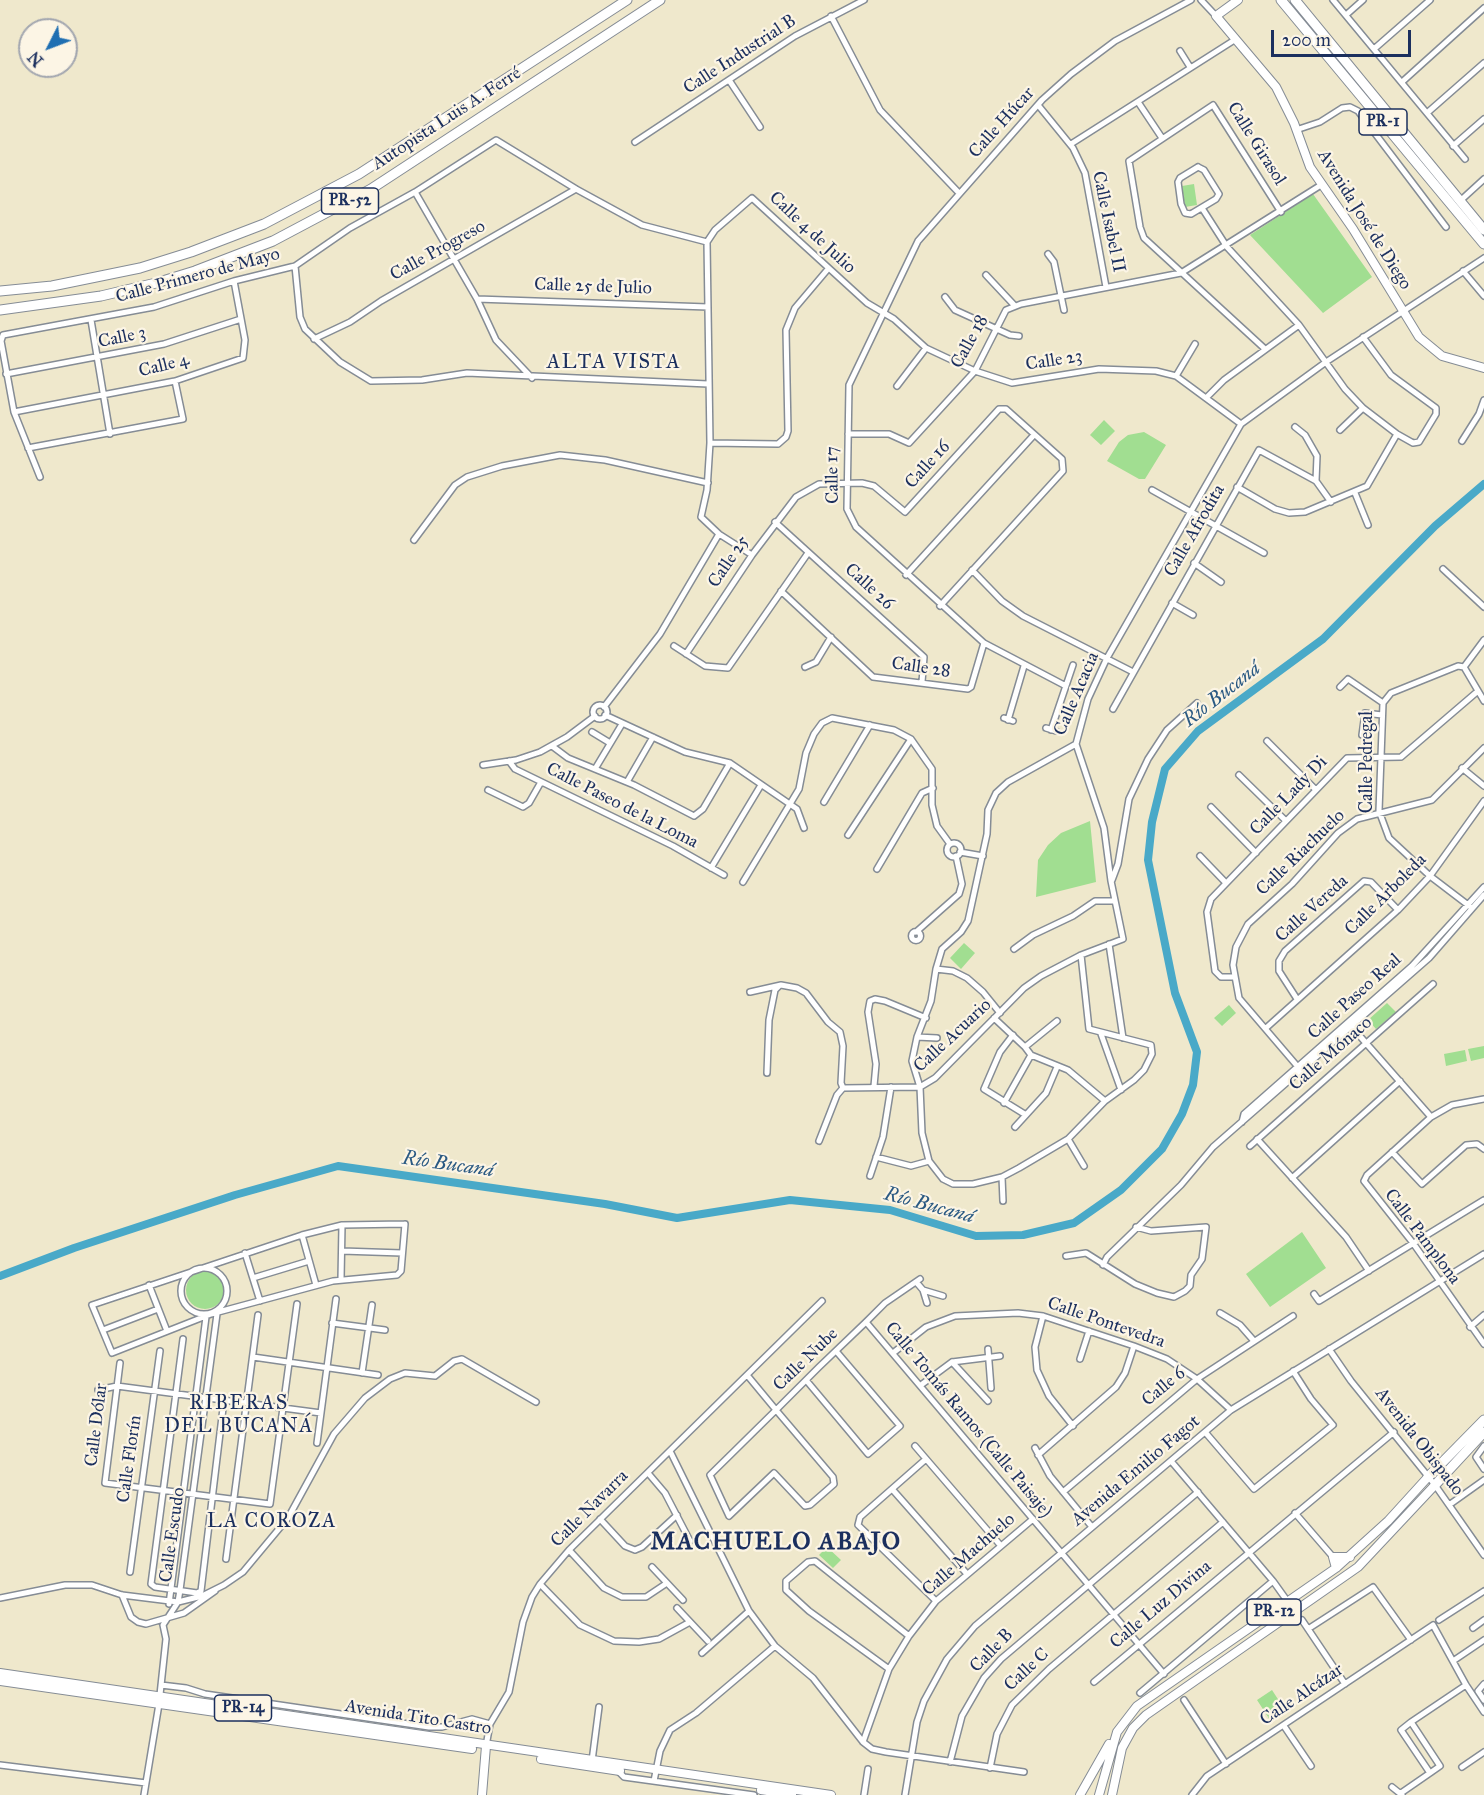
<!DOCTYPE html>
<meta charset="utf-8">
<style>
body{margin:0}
#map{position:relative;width:1484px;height:1795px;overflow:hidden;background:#efe8cc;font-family:"IM FELL Great Primer",serif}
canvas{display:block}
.north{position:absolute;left:18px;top:18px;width:60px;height:60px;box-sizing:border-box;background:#fcf5e5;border:2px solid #a2a6af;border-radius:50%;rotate:228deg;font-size:16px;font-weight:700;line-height:24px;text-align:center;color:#1b2f5e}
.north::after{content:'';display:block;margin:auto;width:21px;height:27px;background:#1f6fb2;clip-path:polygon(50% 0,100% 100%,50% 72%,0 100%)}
.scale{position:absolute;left:1271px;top:30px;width:140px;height:27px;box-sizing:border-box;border:3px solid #1b2f5e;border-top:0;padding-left:8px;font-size:18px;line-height:21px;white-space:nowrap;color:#1b2f5e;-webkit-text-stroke:4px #fcf5e5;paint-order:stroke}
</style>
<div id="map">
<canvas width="1484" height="1795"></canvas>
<div class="north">N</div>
<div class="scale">200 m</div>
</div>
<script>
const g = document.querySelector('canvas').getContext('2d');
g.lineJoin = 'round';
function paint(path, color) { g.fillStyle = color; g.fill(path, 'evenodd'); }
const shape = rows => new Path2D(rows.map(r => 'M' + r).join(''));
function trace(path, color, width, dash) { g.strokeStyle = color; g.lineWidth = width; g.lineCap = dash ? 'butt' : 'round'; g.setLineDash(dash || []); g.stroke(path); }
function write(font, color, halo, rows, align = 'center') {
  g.font = font + ' "IM FELL Great Primer",serif'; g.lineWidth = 4.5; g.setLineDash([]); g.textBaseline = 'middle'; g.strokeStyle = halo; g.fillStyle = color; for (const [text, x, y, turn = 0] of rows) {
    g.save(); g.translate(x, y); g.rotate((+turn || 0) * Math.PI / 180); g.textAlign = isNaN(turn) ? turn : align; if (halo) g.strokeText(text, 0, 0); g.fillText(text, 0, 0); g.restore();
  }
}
paint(shape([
 [1194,184,1197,205,1185,207,1182,186],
 [1313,194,1372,277,1323,313,1250,235],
 [1104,420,1115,431,1101,445,1090,435],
 [1144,432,1166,445,1145,479,1139,479,1107,461,1119,442,1128,435],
 [1090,821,1096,882,1036,897,1038,860,1048,845,1061,833],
 [964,943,975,953,961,969,950,958],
 [1387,1003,1396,1012,1376,1029,1368,1020],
 [1229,1005,1236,1013,1222,1026,1214,1018],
 [1484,1046,1484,1058,1471,1061,1468,1049],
 [1465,1050,1467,1061,1446,1066,1444,1054],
 [1302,1232,1326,1268,1270,1307,1246,1274],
 '186 1290a19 19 0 1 1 38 0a19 19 0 1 1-38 0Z',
 [827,1547,841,1560,833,1568,819,1555],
 [1272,1690,1285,1710,1270,1720,1257,1700]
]), '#a1de91');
trace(shape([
 [0,1276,74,1248,235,1195,338,1166,605,1204,677,1218,790,1200,890,1210,976,1236,1023,1235,1074,1223,1121,1190,1162,1149,1182,1114,1193,1085,1197,1052,1175,993,1148,860,1152,822,1165,769,1198,731,1323,639,1435,526,1484,484]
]), '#49a9c8', 8);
const street = shape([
 [1201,0,1216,16],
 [1333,0,1465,159],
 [1346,15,1363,0],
 [831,16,880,110,959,193],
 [1374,49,1430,0],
 [1180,51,1190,67],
 [729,80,760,127],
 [1402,82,1484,8],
 [1138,102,1162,138],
 [1038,105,1073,148,1085,173,1106,287],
 [1427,113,1484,63],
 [1296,130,1320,122,1342,108,1350,107,1358,111,1446,227],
 [635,142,795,36,864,0],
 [1071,144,1236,39],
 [1453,146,1484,119],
 [1198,167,1204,170,1219,194,1216,199,1191,214,1185,213,1181,204,1178,182,1180,178,1198,167],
 [415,192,477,299,496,340,532,378],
 [1460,201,1484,179],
 [1202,208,1227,247,1299,325,1345,389,1363,408,1397,434,1413,443,1419,442,1436,414,1436,408,1391,375,1363,337],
 [1048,254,1054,262,1064,310],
 [295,266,300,317,305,329,340,362,371,381,422,380,467,373,708,384],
 [1463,271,1484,296],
 [986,275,1015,306],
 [945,297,955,310,1010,335,1019,336],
 [477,299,708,307],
 [91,320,110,434],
 [314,339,350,322,381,301,576,189],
 [1265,349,1144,238,1140,227,1129,161,1213,105,1281,212],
 [6,374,164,344,241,319],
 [1176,376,1195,344],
 [897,386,926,348],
 [1207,397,1224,380,1299,325],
 [14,412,175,381,243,358,245,340,234,281],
 [1295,427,1305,435,1317,456,1316,481],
 [1340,430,1363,408],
 [848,434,889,434,909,443,975,371,1006,310,1021,304,1181,273,1321,185],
 [1462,441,1479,414,1484,400],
 [710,443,778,444,786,437,788,431,786,330,795,308,828,269],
 [28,448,183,419,175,381],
 [40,477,14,412,1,341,3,335,154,307,234,281,295,266,350,228,415,192,496,140,576,189,642,225,707,242],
 [1237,487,1275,509,1289,513,1305,512,1367,486,1397,434],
 [1152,490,1264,553],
 [1355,493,1368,525],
 [775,522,924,657,922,682],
 [414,540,455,485,467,477,502,466,560,455,605,460,708,483],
 [752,555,719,534,701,517,707,490,710,443,707,242,715,230,752,198,867,303,894,319,926,348,975,371,1012,383,1099,369,1156,371,1176,376,1241,424],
 [1194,563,1221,582],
 [1443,569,1484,607],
 [972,570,1002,601,1023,616,1133,672],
 [906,575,1034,435],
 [781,591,873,677,968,689,971,687,984,643],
 [1172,603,1193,615],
 [674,646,705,666,728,668,808,553],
 [686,654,752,555,796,497,819,484,862,483,874,486,905,512,999,409,1006,409,1062,459,1063,471,940,606],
 [805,667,816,662,831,637],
 [1464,667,1458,666,1391,693,1383,703,1379,811,1389,838,1430,876,1472,908],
 [1464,667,1484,701],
 [1464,667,1484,640],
 [1064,685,984,643,856,527,847,509,849,385,918,241,1042,100,1071,74,1115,41,1191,0],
 [1340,687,1348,679,1383,703],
 '593 712a7 7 0 1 1 14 0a7 7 0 1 1-14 0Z',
 [604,707,660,634,719,534],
 [1113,709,1259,450,1316,481,1331,502],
 [605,715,685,752,730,763,797,809,804,828],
 [1004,718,1013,721],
 [1008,720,1024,666],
 [1046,728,1056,731],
 [1051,730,1073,665],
 [592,732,610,743],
 [1362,735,1365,713,1382,715],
 [1267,741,1316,790],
 [552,746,568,758,634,785,694,816,703,809,730,763],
 [509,761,515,769,673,846,724,875],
 [483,765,516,760,540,752,567,737,595,716],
 [1462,768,1484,786],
 [595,769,622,724],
 [1239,775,1286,821],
 [627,782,653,737],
 [488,790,523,807,529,803,541,782],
 [824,802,870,725],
 [1211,807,1256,853],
 [848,835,911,739],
 '947 850a7 7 0 1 1 14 0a7 7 0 1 1-14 0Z',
 [960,852,983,856],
 [1200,856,1226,883],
 [711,868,761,785],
 [877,869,922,793,933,788],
 [1112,880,1118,864,1129,799,1148,759,1167,730,1197,703],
 [743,882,799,789,806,753,814,734,822,723,832,718,894,730,911,739,932,769,932,805,937,826,950,844],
 '911.5 936a4.5 4.5 0 1 1 9 0a4.5 4.5 0 1 1-9 0Z',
 [916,932,959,894,962,884,956,856],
 [1109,944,1123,1038],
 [1014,949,1033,935,1073,916,1095,901,1114,901],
 [1081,955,1089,1029,1151,1045,1152,1054,1144,1070,1134,1080,1105,1101,1068,1139,1019,1168,1002,1177,973,1184,953,1184,943,1179,929,1161,922,1133,920,1087,912,1061,917,1037,931,1001,936,969,942,949,961,932,968,921,987,834,988,810,996,793,1008,782,1076,744,1088,699,1107,658,1241,424,1326,362,1484,258],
 [936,969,953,971,967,978,983,992,1000,1013],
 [1234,977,1221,977,1215,971,1207,912,1211,899,1347,758,1401,757,1478,691],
 [750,992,781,985,797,988,806,993,828,1022,840,1032,843,1046,841,1083,843,1088],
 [1297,999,1279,971,1279,961,1285,951,1364,881,1371,882,1398,910],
 [994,1018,1025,1047,1031,1055,1068,1070,1105,1101],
 [1351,1026,1431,1117],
 [1266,1028,1398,910,1430,876,1484,801],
 [1101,1034,1121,1090],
 [1013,1035,1000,1052,984,1089,1026,1115],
 [917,1037,937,1038],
 [1025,1047,1057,1021],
 [1298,1067,1239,998,1233,965,1236,947,1248,924,1292,884,1338,833,1357,819,1432,800,1484,748],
 [767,1073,769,1020,775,990,779,986],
 [874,1086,876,1064,868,1012,870,1001,875,999,885,1001,926,1018],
 [1484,1099,1452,1105,1431,1117,1367,1175,1364,1181,1413,1243,1484,1344],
 [1004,1103,1031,1055],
 [1242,1122,1244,1114,1412,966,1484,887],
 [1015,1127,1046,1093,1057,1067],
 [1068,1139,1084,1166],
 [1257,1139,1346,1237,1369,1271],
 [819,1141,837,1095,843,1088,920,1087,935,1078,1024,988,1041,976,1081,955,1123,939,1111,881,1104,828,1076,744],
 [1250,1146,1433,984],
 [1392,1152,1422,1184,1466,1145,1477,1144,1484,1149],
 [876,1157,911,1166,929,1161],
 [870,1176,883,1137,891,1087],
 [1002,1177,1003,1201],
 [1292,1178,1400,1081],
 [405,1224,401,1271,397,1275,333,1281,211,1314,112,1353,92,1305,302,1235,342,1225,405,1224],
 [302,1235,316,1285],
 [342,1251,402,1253],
 [245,1253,260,1301],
 [1066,1256,1086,1253,1135,1284,1157,1293,1174,1297,1185,1291,1190,1286,1191,1275,1202,1259,1206,1227,1151,1231,1136,1227],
 [1103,1265,1107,1257,1181,1185,1213,1147,1429,958,1484,895],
 '181 1291a23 23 0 1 1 46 0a23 23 0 1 1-46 0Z',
 [253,1278,309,1261],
 [341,1279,342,1225],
 [917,1283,923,1290,943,1296],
 [149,1285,167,1331],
 [923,1290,927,1303],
 [1314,1294,1319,1301,1484,1200],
 [1220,1313,1240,1325,1254,1341],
 [1043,1316,1035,1347,1037,1370,1049,1396,1073,1426],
 [866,1322,1164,1674],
 [332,1323,385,1330],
 [1470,1327,1484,1315],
 [103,1330,158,1309],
 [183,1339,151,1584,155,1587,197,1593,201,1591,224,1400],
 [988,1349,991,1388],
 [1329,1349,1351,1381,1435,1485,1484,1555],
 [893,1353,926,1327,955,1316,1018,1313,1043,1316,1134,1346,1167,1359,1197,1379,1231,1410],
 [253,1357,378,1375],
 [1080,1359,1089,1331],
 [952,1362,988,1401],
 [120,1363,105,1483,270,1504,297,1304],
 [362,1373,372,1305],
 [747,1375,776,1410,833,1477,834,1484,810,1505,805,1506,774,1473,729,1516,710,1475,776,1410,819,1367,866,1322,885,1303,920,1279],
 [806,1380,868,1454,900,1426,836,1351],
 [921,1385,952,1362,1000,1356],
 [98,1390,117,1386,321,1413],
 [1205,1432,1254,1489,1333,1425,1311,1399,1293,1371],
 [317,1443,336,1299],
 [915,1446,1001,1546],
 [1484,1446,1476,1457,1484,1469],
 [1035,1448,1050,1476,1092,1527],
 [670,1451,749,1611,775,1646,813,1678,863,1742,872,1749,886,1752,1024,1772],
 [1038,1455,1116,1387,1125,1373,1134,1346],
 [926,1459,860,1517,858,1525,936,1601],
 [1171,1461,1273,1581,1288,1602],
 [648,1473,665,1493,690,1541],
 [892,1489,967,1574],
 [1063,1492,1197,1379,1293,1316],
 [1449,1505,1484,1480],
 [1295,1513,1333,1557],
 [600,1519,625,1546,635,1550,642,1547,677,1515],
 [569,1550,604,1588,622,1597,646,1597,667,1583],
 [226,1559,258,1315],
 [652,1567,683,1600],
 [130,1572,160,1351],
 [540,1584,580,1625,614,1641,639,1642,659,1639,690,1622],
 [122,1595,131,1617,138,1622,146,1624,184,1613,215,1591],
 [0,1598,65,1585,92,1585,122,1595,178,1602,202,1596,224,1585,243,1572,288,1518,334,1434,365,1398,390,1379,405,1373,435,1376,454,1361,462,1359,536,1402],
 [169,1604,206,1317],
 [677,1608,708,1641],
 [1302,1620,1345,1684],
 [1439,1620,1484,1591],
 [1473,1628,1484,1620],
 [1308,1629,1373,1587,1411,1640],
 [702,1653,749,1611],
 [1453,1661,1484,1640],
 [889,1669,809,1611,786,1590,786,1581,808,1562,815,1561,909,1636],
 [1094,1682,1394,1432],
 [1484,1684,1478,1691,1484,1700],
 [161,1685,186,1688,205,1694,429,1727,442,1727,472,1719,490,1724],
 [1140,1693,1273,1581],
 [1184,1700,1226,1764],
 [1411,1722,1440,1766,1430,1773,1401,1730,1411,1722,1466,1685],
 [1284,1726,1311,1766],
 [863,1742,889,1669,909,1636,936,1601,1033,1519],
 [486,1746,490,1724,509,1692,523,1622,532,1597,540,1584,569,1550,822,1301],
 [592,1761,599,1707],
 [950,1762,962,1716,984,1678,1001,1659,1198,1492],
 [0,1765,146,1783],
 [1462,1767,1484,1752],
 [990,1768,997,1734,1012,1705,1049,1669,1223,1522],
 [618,1771,624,1777,754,1795],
 [654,1781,660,1751,670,1730,696,1713,775,1646],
 [1392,1787,1402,1795],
 [1401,1793,1430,1773],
 [144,1795,159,1704,166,1639,163,1625,178,1602,180,1590,217,1314],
 [864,1795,868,1769],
 [905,1795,917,1722,924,1701,947,1659,975,1626,1231,1410,1484,1254],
 [1192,1795,1207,1776,1433,1625,1466,1685,1484,1712]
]);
const secondary = shape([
 [1238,0,1216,16,1276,87,1294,123,1310,167,1353,229,1419,337,1442,356,1484,368],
 [482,1795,486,1746]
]);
const primary = shape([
 [1336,1568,1333,1557,1350,1557],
 [0,1673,831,1795],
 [0,1681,472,1749],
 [541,1759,620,1771],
 [761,1790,792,1795],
 [1080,1795,1109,1744],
 [1099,1795,1117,1732,1137,1706,1336,1568,1388,1521,1428,1477],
 [1112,1795,1122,1748,1133,1728,1146,1715,1358,1567,1435,1485]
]);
const highway = shape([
 [1281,0,1484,244],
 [1295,0,1484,230],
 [0,291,52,286,140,268,191,252,264,224,359,174,627,0],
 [0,310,101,296,156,283,195,271,273,241,371,189,660,0],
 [1428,1477,1484,1420],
 [1435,1485,1484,1432]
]);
trace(street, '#858c95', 8);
trace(secondary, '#858c95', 10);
trace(primary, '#858c95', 10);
trace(highway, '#858c95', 11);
trace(street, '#fff', 5);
trace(secondary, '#fff', 8);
trace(primary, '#fff', 8);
trace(highway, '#fff', 9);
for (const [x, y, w] of [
 [1383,122,48],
 [350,201,57],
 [1274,1612,54],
 [243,1708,57]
]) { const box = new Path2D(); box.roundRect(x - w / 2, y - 13, w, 26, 4.5); g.fillStyle = '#fcf5e5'; g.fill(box); trace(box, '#1b2f5e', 1.5); }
write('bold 16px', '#1b2f5e', null, [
 ["PR-1",1383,122],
 ["PR-52",350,201],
 ["PR-12",1274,1612],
 ["PR-14",243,1708]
]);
write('18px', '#1b2f5e', '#fcf5e5', [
 ["Calle Industrial B",740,55,-33],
 ["Autopista Luis A. Ferré",447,119,-33],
 ["Calle Húcar",1002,123,-48],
 ["Calle Girasol",1256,144,58],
 ["Avenida José de Diego",1364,220,58],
 ["Calle Isabel II",1108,222,78],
 ["Calle 4 de Julio",812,233,43],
 ["Calle Progreso",438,251,-29],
 ["Calle Primero de Mayo",198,276,-15],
 ["Calle 25 de Julio",593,287,2],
 ["Calle 3",122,338,-12],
 ["Calle 18",970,342,-61],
 ["Calle 23",1054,361,-9],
 ["Calle 4",164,366,-14],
 ["Calle 16",928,465,-48],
 ["Calle 17",833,475,-91],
 ["Calle Afrodita",1195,531,-60],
 ["Calle 25",729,562,-56],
 ["Calle 26",869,587,42],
 ["Calle 28",921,668,8],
 ["Calle Acacia",1077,694,-67],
 ["Calle Pedregal",1368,762,-90],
 ["Calle Lady Di",1289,796,-46],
 ["Calle Paseo de la Loma",622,806,27],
 ["Calle Riachuelo",1301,853,-44],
 ["Calle Arboleda",1386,895,-45],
 ["Calle Vereda",1312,909,-42],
 ["Calle Paseo Real",1355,997,-42],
 ["Calle Acuario",953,1036,-43],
 ["Calle Mónaco",1331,1054,-41],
 ["Calle Pamplona",1422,1237,53],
 ["Calle Pontevedra",1106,1323,19],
 ["Calle Nube",806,1360,-44],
 ["Calle 6",1164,1387,-40],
 ["Calle Tomás Ramos (Calle Paisaje)",968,1420,50],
 ["Calle Dólar",97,1425,-83],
 ["Avenida Obispado",1419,1442,52],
 ["Calle Florín",130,1459,-82],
 ["Avenida Emilio Fagot",1136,1471,-40],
 ["Calle Navarra",590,1509,-45],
 ["Calle Escudo",173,1535,-82],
 ["Calle Machuelo",969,1555,-41],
 ["Calle Luz Divina",1161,1605,-40],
 ["Calle B",992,1651,-46],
 ["Calle C",1027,1670,-43],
 ["Calle Alcázar",1302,1695,-34],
 ["Avenida Tito Castro",418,1718,9]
]);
g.letterSpacing = '1.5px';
write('20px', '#1b2f5e', '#fcf5e5', [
 ["ALTA VISTA",614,363],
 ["RIBERAS",239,1404],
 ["DEL BUCANÁ",239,1427],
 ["LA COROZA",272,1522]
]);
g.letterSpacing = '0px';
write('italic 20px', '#2b5a83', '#fcf5e5', [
 ["Río Bucaná",1222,695,-38],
 ["Río Bucaná",448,1165,8],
 ["Río Bucaná",929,1206,15]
]);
g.letterSpacing = '1.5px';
write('bold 24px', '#1b2f5e', '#fcf5e5', [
 ["MACHUELO ABAJO",776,1543]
]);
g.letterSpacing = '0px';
</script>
